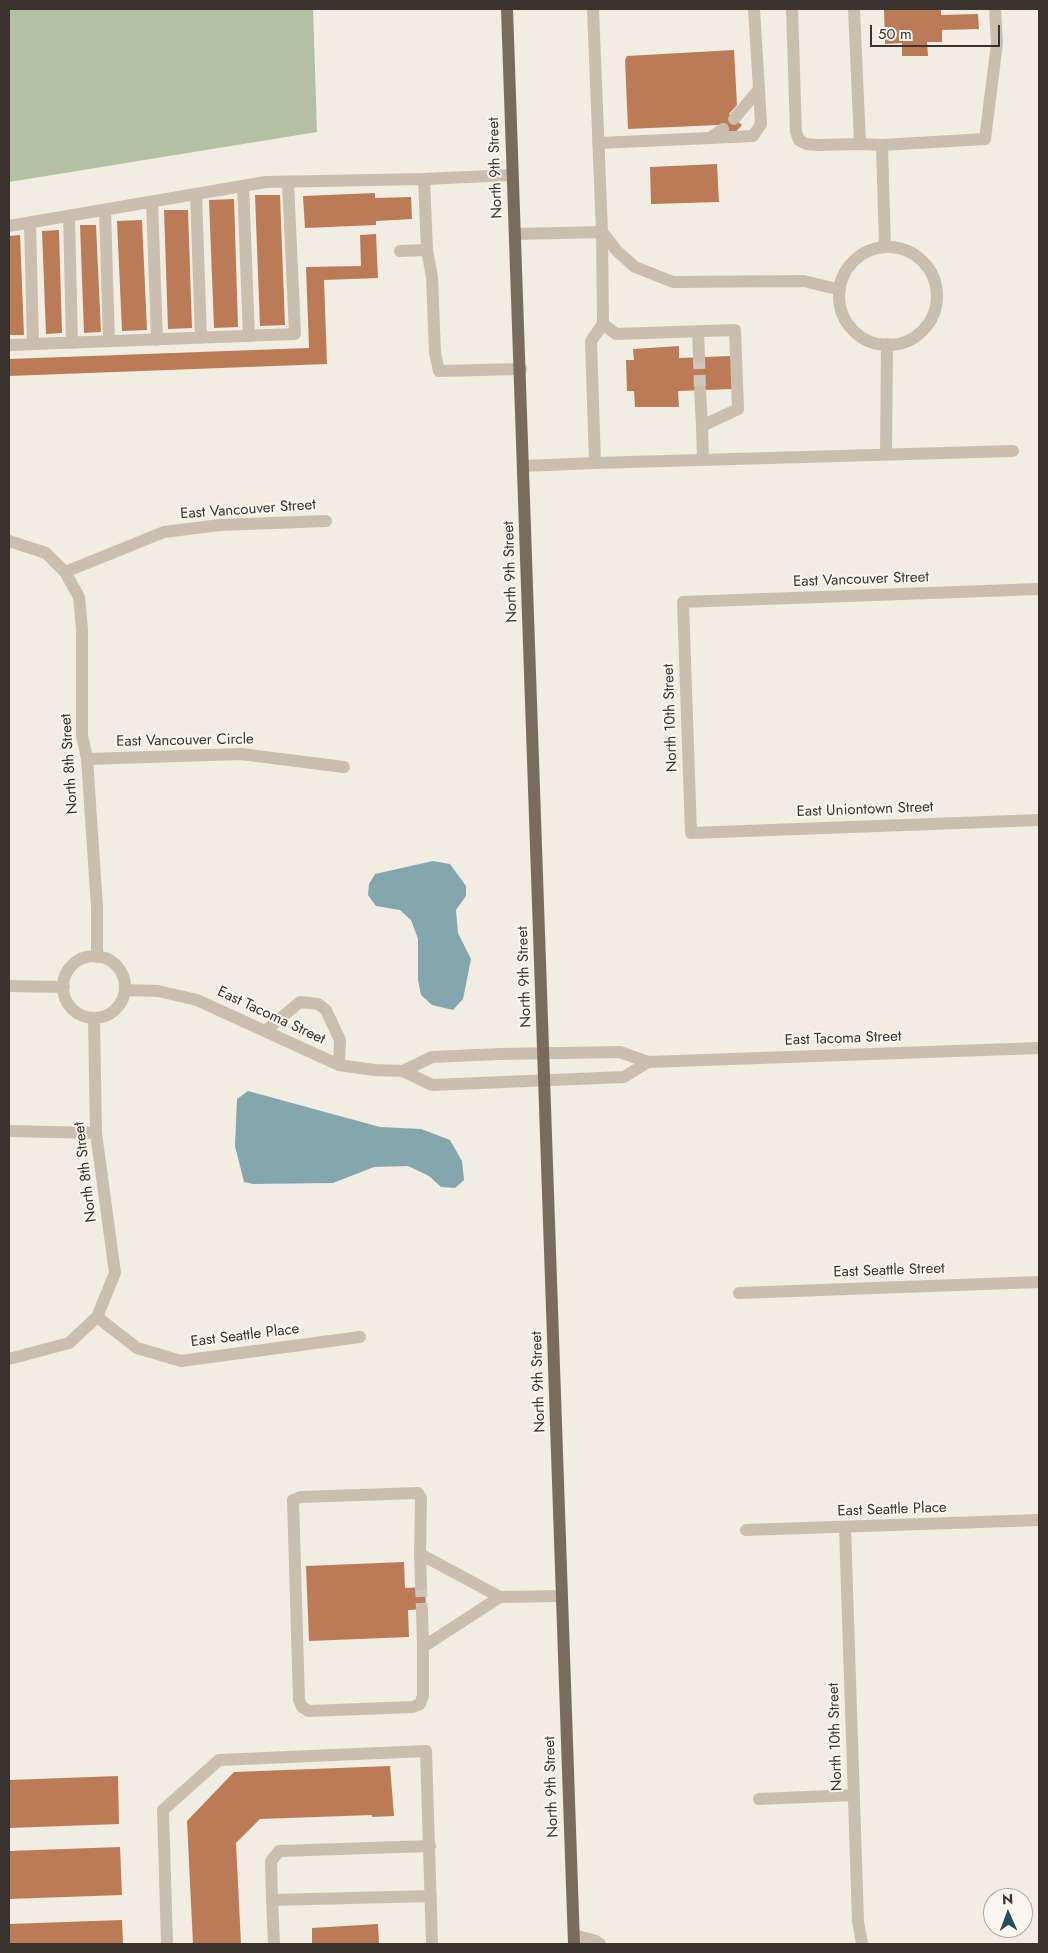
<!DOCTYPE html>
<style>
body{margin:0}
#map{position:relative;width:1048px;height:1953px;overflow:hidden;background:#f2ede3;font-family:Jost,sans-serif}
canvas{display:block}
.frame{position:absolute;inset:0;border:10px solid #39322d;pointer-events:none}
.north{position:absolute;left:983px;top:1888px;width:50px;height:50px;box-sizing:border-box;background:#faf6ef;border:1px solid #ada8a1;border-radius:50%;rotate:358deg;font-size:14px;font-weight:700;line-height:20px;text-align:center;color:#39322d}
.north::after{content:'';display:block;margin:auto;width:18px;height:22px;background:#254f58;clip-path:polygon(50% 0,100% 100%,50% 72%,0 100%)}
.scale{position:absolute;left:870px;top:25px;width:130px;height:22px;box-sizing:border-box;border:2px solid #39322d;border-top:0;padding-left:6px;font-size:15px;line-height:18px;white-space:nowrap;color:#39322d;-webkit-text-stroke:4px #faf6ef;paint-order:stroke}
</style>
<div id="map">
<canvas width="1048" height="1953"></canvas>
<div class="frame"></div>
<div class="north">N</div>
<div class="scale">50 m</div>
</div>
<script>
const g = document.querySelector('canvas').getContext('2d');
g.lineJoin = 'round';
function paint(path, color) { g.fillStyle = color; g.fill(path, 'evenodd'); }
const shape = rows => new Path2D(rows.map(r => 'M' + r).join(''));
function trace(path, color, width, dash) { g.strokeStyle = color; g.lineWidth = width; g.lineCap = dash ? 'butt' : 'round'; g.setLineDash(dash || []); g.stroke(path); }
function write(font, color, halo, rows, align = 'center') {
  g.font = font + ' Jost,sans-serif'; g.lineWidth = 4; g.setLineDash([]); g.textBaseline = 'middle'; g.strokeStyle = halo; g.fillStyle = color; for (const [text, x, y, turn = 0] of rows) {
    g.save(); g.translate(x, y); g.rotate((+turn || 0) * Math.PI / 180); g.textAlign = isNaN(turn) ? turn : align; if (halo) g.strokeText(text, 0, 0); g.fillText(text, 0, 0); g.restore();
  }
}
paint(shape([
 [9,9,313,9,317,132,9,182]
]), '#b3c0a3');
paint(shape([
 [433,861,450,864,466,886,466,896,456,910,458,933,471,959,463,999,453,1010,432,1005,421,995,418,980,418,939,411,920,400,910,376,906,368,895,369,884,375,874],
 [248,1091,380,1127,421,1129,450,1140,462,1161,464,1180,455,1188,441,1187,429,1176,408,1166,374,1167,333,1183,253,1184,244,1182,235,1146,237,1099]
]), '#84a7ad');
paint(shape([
 [884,9,941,9,941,15,978,14,979,29,942,30,942,42,927,42,928,56,902,56,902,43,885,44],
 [734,50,737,105,729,114,742,125,731,137,718,125,628,129,625,60,627,56],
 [717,164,719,202,651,204,650,167],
 [375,193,375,198,411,197,412,219,376,221,376,225,305,228,303,196],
 [255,195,280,195,285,325,260,326],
 [234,199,238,327,214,328,209,200],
 [164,210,188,210,192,328,168,329],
 [142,220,147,330,122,331,117,221],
 [80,225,96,225,101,332,84,333],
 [59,230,62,333,46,334,42,231],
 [376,234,378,278,324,280,327,364,9,376,9,359,309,348,306,267,361,266,360,235],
 [20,235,24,335,9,335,9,236],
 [679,346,679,358,731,356,732,389,678,391,679,407,635,407,634,391,627,391,626,360,634,360,633,349],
 [404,1562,405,1588,425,1587,426,1609,408,1610,409,1637,309,1641,306,1566],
 [390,1766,394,1816,372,1817,372,1815,260,1819,236,1843,241,1944,193,1944,187,1821,234,1772],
 [118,1776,119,1824,9,1828,9,1780],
 [120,1847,122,1895,9,1899,9,1851],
 [122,1920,123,1944,9,1944,9,1924],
 [378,1924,379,1944,312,1944,312,1928]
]), '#bb7b57');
trace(shape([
 [699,357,700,390],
 [421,1585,422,1610]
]), '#cdc8bf', 12, [12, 6]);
trace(shape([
 [792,9,796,132,799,140,806,144,818,145,860,144,882,145,985,139,997,43,995,9],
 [854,9,860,144],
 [734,119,759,89,754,9],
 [710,138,753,136,761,124,759,89],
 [598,143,710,138,723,129],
 [882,145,885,247],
 [243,186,249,336],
 [196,194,201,338],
 [152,202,157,340],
 [105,210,109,341],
 [69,216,72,343],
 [30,222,33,344],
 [9,226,266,182,424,179],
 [602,232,617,251,635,267,673,282,804,281,840,290],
 [516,234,602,232,593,9],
 '839 296a49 49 0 1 1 98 0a49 49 0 1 1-98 0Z',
 [427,250,432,277,435,353,439,371,521,369],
 [400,251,427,250,424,179,512,175],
 [603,324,616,334,735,330,738,409,702,426,703,459],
 [698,331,699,357],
 [9,345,295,334,288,182],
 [700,390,702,426],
 [886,454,887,344],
 [595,463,1013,451],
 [523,466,595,463,591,341,603,324,602,232],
 [9,541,46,553,65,572,79,597,82,629,82,735,87,759,97,907,97,957],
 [65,572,164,532,220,525,326,521],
 [1039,589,683,602,691,833,1039,820],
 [87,759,241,754,344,767],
 '63 987a31 31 0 1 1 62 0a31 31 0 1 1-62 0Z',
 [9,986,64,987],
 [125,990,158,991,197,1000,339,1065,374,1070,403,1071,432,1085,624,1077,648,1062],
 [265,1031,300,1002,318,1004,326,1010,340,1040,339,1065],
 [403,1071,432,1057,500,1054,620,1052,648,1062,1039,1048],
 [9,1131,96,1133],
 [739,1293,1039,1282],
 [97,1317,137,1348,181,1361,360,1337],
 [9,1359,69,1343,97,1317,115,1273,96,1133,94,1018],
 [845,1528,858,1921,862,1944],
 [746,1530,1039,1520],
 [420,1554,421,1585],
 [500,1597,423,1647,423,1696,420,1704,413,1707,309,1711,302,1707,299,1700,293,1500,301,1497,418,1493,421,1498,420,1554,500,1597,562,1596],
 [422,1610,423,1647],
 [759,1799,854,1795],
 [272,1900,271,1861,279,1851,430,1846],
 [574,1935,596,1941,600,1944],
 [167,1944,163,1810,219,1760,426,1751,432,1944],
 [274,1944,272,1900,431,1896]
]), '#cabeaf', 12);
trace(shape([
 [507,9,574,1944]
]), '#7a6b5f', 12);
write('15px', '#39322d', '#faf6ef', [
 ["North 9th Street",496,168,-92],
 ["East Vancouver Street",248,510,-4],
 ["North 9th Street",511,572,-92],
 ["East Vancouver Street",861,580,-2],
 ["North 10th Street",671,718,-92],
 ["East Vancouver Circle",185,741,-1],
 ["North 8th Street",70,764,-94],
 ["East Uniontown Street",865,810,-2],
 ["North 9th Street",525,977,-92],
 ["East Tacoma Street",271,1016,25],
 ["East Tacoma Street",843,1039,-2],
 ["North 8th Street",86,1172,-97],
 ["East Seattle Street",889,1271,-2],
 ["East Seattle Place",245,1336,-7],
 ["North 9th Street",539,1382,-92],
 ["East Seattle Place",892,1510,-2],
 ["North 10th Street",836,1737,-92],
 ["North 9th Street",552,1787,-92]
]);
</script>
